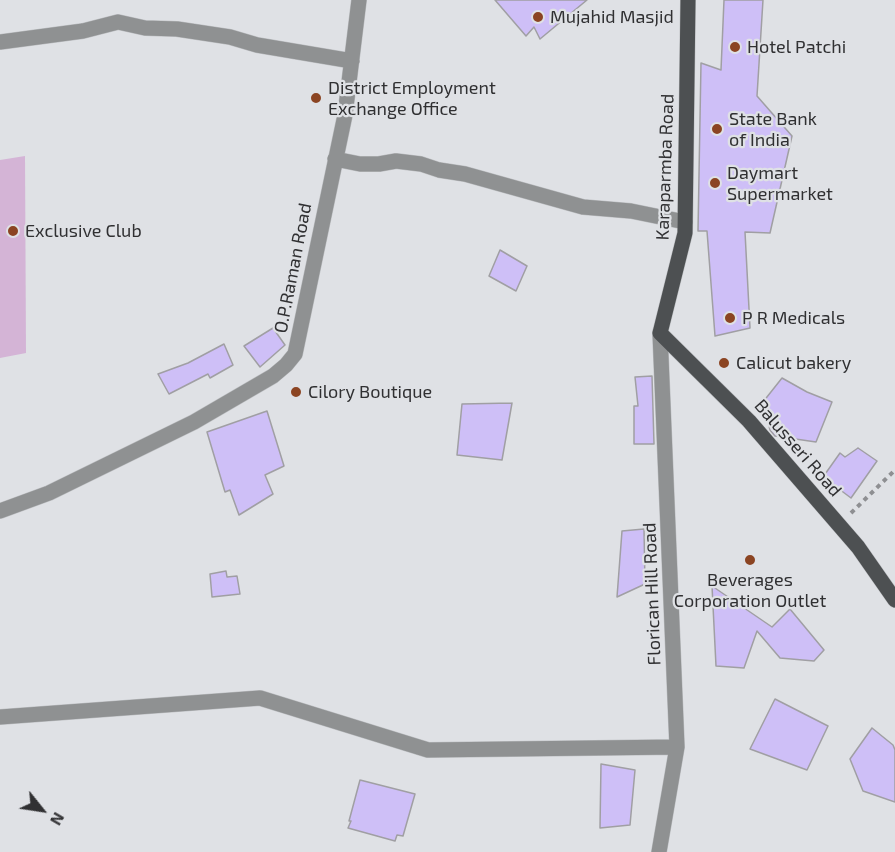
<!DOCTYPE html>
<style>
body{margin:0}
#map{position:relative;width:895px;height:852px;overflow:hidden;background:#dfe1e5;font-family:"Exo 2",sans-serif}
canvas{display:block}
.north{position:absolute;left:12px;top:780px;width:60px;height:60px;-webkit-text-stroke:4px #dfe1e5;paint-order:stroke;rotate:120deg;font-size:16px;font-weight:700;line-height:24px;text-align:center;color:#303032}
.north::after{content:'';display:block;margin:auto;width:21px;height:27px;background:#303032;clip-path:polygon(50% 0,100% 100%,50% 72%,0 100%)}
</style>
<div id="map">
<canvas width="895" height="852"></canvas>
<div class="north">N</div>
</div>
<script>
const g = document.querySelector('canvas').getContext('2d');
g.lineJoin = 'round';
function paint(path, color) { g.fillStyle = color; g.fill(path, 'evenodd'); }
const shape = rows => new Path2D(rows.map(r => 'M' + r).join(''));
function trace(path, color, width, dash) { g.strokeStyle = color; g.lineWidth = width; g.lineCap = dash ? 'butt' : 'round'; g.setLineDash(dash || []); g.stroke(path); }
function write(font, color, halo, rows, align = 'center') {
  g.font = font + ' "Exo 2",sans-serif'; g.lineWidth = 4.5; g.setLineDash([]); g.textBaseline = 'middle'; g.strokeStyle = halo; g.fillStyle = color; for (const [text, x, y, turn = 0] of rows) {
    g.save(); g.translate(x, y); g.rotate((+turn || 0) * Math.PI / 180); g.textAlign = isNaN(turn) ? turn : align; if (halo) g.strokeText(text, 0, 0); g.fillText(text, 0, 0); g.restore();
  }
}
paint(shape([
 [25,156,26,353,0,358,0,160]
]), '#d4b4d6');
const building = shape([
 [495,0,587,0,540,39,534,27,526,36,495,0],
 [724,0,763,0,757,96,792,136,770,233,745,232,750,328,715,336,707,231,698,231,701,63,721,70,724,0],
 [500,250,527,266,516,291,489,276,500,250],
 [273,328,285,345,260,367,244,346,273,328],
 [224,344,233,365,210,378,208,374,169,394,158,374,188,363,224,344],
 [652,376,654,444,634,444,634,406,638,406,635,377,652,376],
 [782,378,807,392,832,402,816,442,775,436,770,430,763,402,782,378],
 [512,403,502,460,457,455,462,404,512,403],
 [267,411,284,466,265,475,273,494,239,515,230,490,225,492,207,432,267,411],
 [858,448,877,461,851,498,823,477,840,453,845,457,858,448],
 [644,529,645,584,617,597,622,531,644,529],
 [226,571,227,577,237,576,240,594,212,597,210,574,226,571],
 [712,586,772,627,790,609,824,650,814,661,780,658,757,631,744,668,716,666,712,586],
 [775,699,828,726,807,770,750,749,775,699],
 [872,728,893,745,895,750,895,802,863,791,850,759,872,728],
 [601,764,635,770,630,825,600,828,601,764],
 [360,780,415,794,403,836,397,835,395,841,348,828,351,821,349,821,360,780]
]);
paint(building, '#cebff7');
trace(building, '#a09fa3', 1.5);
const minor = shape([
 [0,42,83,31,118,22,145,28,177,29,230,37,257,45,352,61],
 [335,159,360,164,379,164,396,161,421,164,439,170,465,174,583,207,631,211,685,222],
 [0,511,49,493,194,422,273,376,286,365,295,354,345,115,359,0],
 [0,717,260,698,428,750,677,747],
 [659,852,677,747,660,333]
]);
const major = shape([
 [688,0,685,233,660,333,749,421,858,547,895,600]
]);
trace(minor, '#bcbec1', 16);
trace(major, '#bcbec1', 16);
trace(shape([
 [851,513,895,470]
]), '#8e8f92', 4, [4.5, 4.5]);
trace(minor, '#8f9192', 15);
trace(major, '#4d5052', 15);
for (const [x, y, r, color] of [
 [538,17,6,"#8b4422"],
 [735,47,6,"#8b4422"],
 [316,98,6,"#8b4422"],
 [717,129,6,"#8b4422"],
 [715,183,6,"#8b4422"],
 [13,231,6,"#8b4422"],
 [730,318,6,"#8b4422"],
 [724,363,6,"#8b4422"],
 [296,392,6,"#8b4422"],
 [750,560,6,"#8b4422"]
]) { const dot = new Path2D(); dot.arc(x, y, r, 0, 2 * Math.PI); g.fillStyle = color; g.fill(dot); trace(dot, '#dfe1e5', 2); }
write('18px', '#303032', '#dfe1e5', [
 ["Mujahid Masjid",550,17],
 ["Hotel Patchi",747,47],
 ["District Employment",328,88],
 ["Exchange Office",328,109],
 ["State Bank",729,119],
 ["of India",729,140],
 ["Daymart",727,173],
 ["Supermarket",727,194],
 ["Exclusive Club",25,231],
 ["P R Medicals",742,318],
 ["Calicut bakery",736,363],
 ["Cilory Boutique",308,392],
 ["Beverages",750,580,"center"],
 ["Corporation Outlet",750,601,"center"]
], 'left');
write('18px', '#303032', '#dfe1e5', [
 ["Karaparmba Road",665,167,-88],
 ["O.P.Raman Road",293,268,-79],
 ["Balusseri Road",798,448,49],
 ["Florican Hill Road",652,594,-92]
]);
</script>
